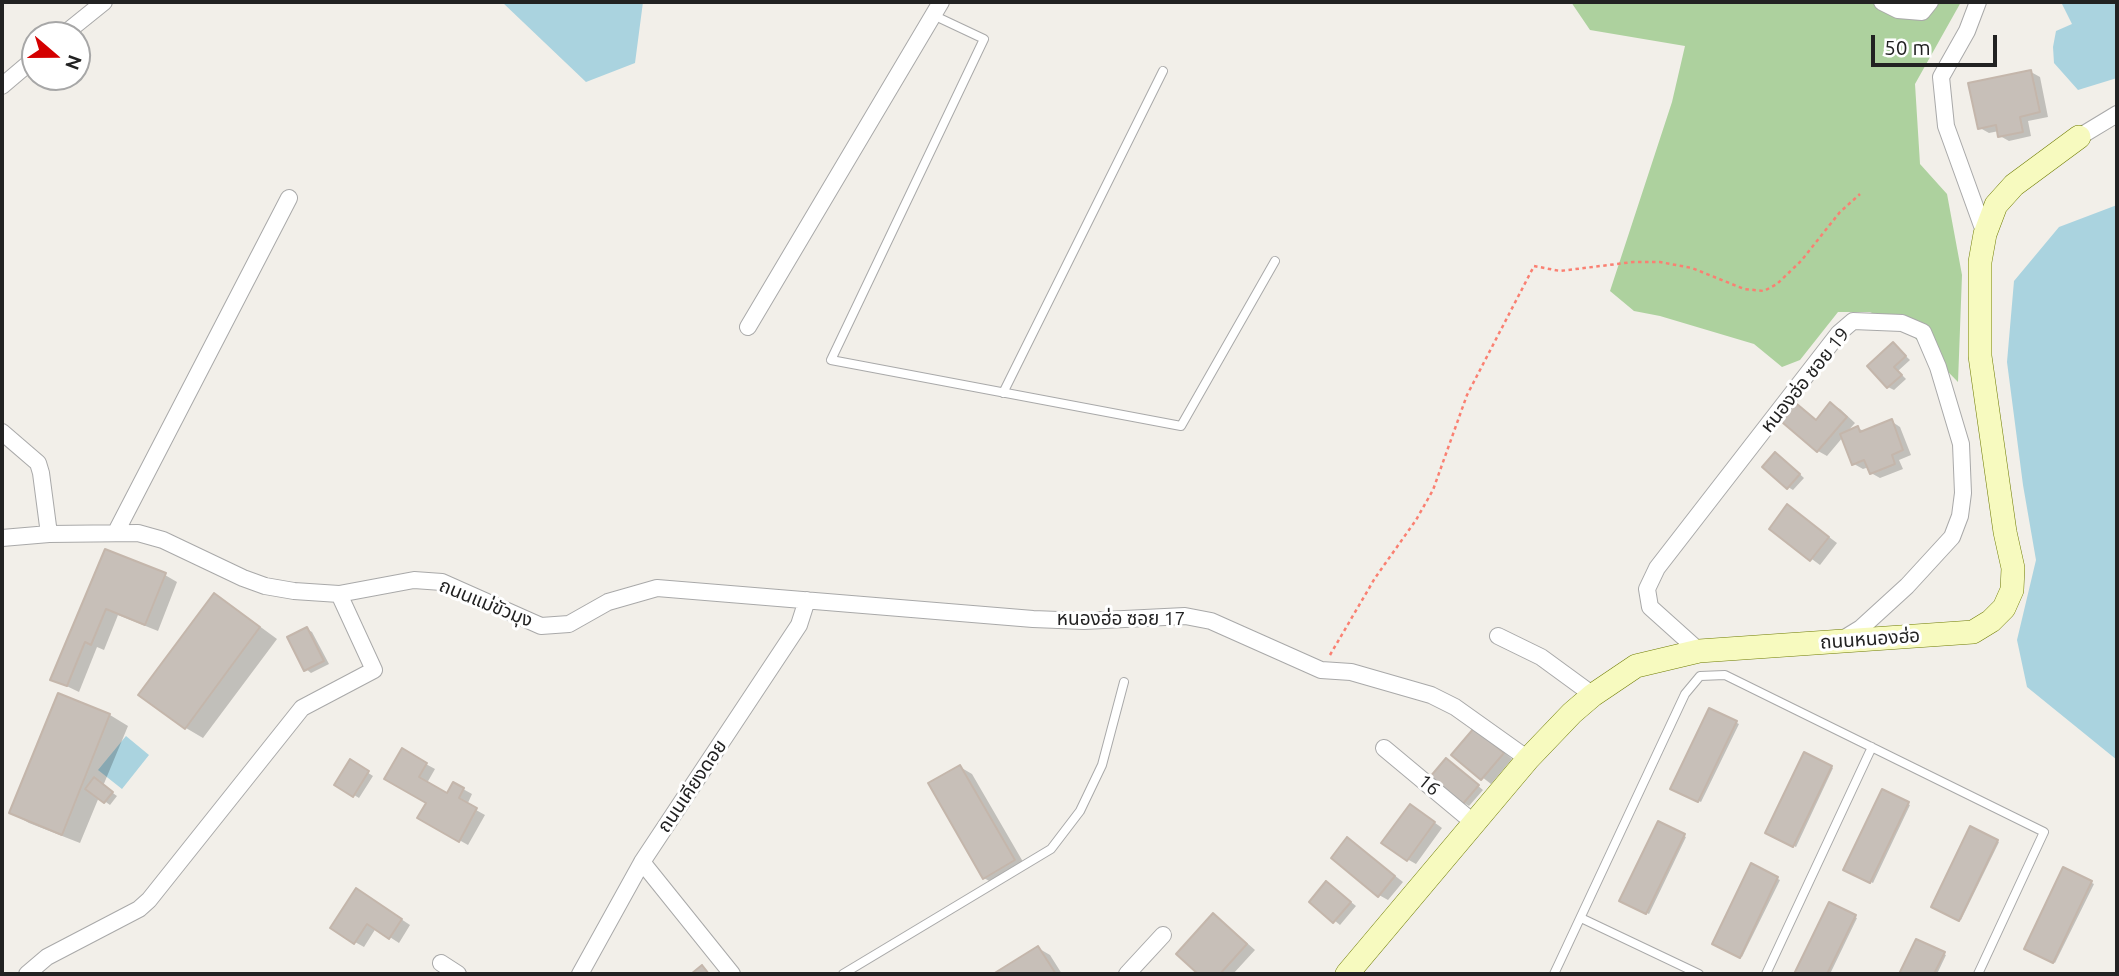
<!DOCTYPE html>
<meta charset="utf-8">
<style>
body{margin:0}
#map{position:relative;width:2119px;height:976px;overflow:hidden;background:#f2efe9;font-family:Ubuntu,sans-serif}
canvas{display:block}
.frame{position:absolute;inset:0;border:4px solid #222;pointer-events:none}
.north{position:absolute;left:21px;top:21px;width:70px;height:70px;box-sizing:border-box;background:#fff;border:2px solid #a7a7a7;border-radius:50%;rotate:110deg;font-size:19px;font-weight:700;line-height:28px;text-align:center;color:#222}
.north::after{content:'';display:block;margin:auto;width:24px;height:32px;background:#d40000;clip-path:polygon(50% 0,100% 100%,50% 72%,0 100%)}
.scale{position:absolute;left:1871px;top:35px;width:126px;height:32px;box-sizing:border-box;border:4px solid #222;border-top:0;padding-left:9px;font-size:21px;line-height:24px;white-space:nowrap;color:#222;-webkit-text-stroke:5px #fff;paint-order:stroke}
</style>
<div id="map">
<canvas width="2119" height="976"></canvas>
<div class="frame"></div>
<div class="north">N</div>
<div class="scale">50 m</div>
</div>
<script>
const g = document.querySelector('canvas').getContext('2d');
g.lineJoin = 'round';
function paint(path, color) { g.fillStyle = color; g.fill(path, 'evenodd'); }
const shape = rows => new Path2D(rows.map(r => 'M' + r).join(''));
function trace(path, color, width, dash) { g.strokeStyle = color; g.lineWidth = width; g.lineCap = dash ? 'butt' : 'round'; g.setLineDash(dash || []); g.stroke(path); }
function write(font, color, halo, rows, align = 'center') {
  g.font = font + ' Ubuntu,"Noto Sans Thai",sans-serif'; g.lineWidth = 6; g.setLineDash([]); g.textBaseline = 'middle'; g.strokeStyle = halo; g.fillStyle = color; for (const [text, x, y, turn = 0] of rows) {
    g.save(); g.translate(x, y); g.rotate((+turn || 0) * Math.PI / 180); g.textAlign = isNaN(turn) ? turn : align; if (halo) g.strokeText(text, 0, 0); g.fillText(text, 0, 0); g.restore();
  }
}
paint(shape([
 [1571,2,1961,2,1915,84,1920,164,1947,194,1962,275,1958,382,1907,330,1870,312,1838,312,1800,360,1782,367,1754,344,1660,316,1634,311,1610,291,1672,102,1685,46,1590,30]
]), '#add19e');
paint(shape([
 [502,2,643,2,635,63,586,82],
 [2061,2,2117,2,2117,78,2078,90,2054,63,2053,47,2056,31,2072,24],
 [2117,205,2117,760,2027,687,2017,640,2036,560,2023,485,2007,362,2014,281,2059,227],
 [126,736,149,755,122,789,98,770]
]), '#aad3df');
paint(shape([
 [2031,72,2040,77,2048,117,2028,121,2031,136,2009,141,2000,136,1999,131,1989,133,1980,128],
 [1893,344,1910,360,1898,371,1906,379,1894,390,1888,387,1870,366],
 [1792,401,1817,421,1831,404,1840,409,1855,423,1846,433,1858,428,1865,432,1891,421,1900,427,1911,455,1899,460,1903,469,1880,478,1871,473,1869,467,1863,469,1854,464,1843,437,1827,456,1818,451,1778,417],
 [1781,457,1804,478,1793,490,1788,487],
 [1788,506,1837,543,1820,565,1771,529],
 [106,552,165,575,177,582,158,631,118,615,104,650,97,647,79,692,52,679],
 [214,595,232,606,277,639,203,738,186,728],
 [307,629,312,632,329,664,311,673,306,669],
 [58,695,110,715,128,726,103,786,117,796,110,805,99,797,80,843,29,823,11,813],
 [1710,710,1739,724,1701,802,1672,788],
 [1483,735,1512,759,1491,784,1454,755],
 [402,751,435,769,427,783,448,795,463,789,472,794,467,805,485,815,468,845,420,818,429,802],
 [1805,754,1833,768,1796,847,1767,832],
 [351,762,373,776,359,798,336,784],
 [1452,764,1483,790,1469,806,1464,803],
 [960,767,972,774,1026,867,996,885,984,878],
 [1882,791,1910,805,1873,883,1845,869],
 [1419,811,1442,828,1416,864,1407,859],
 [1659,823,1686,837,1649,914,1622,900],
 [1970,829,1999,842,1961,920,1933,906],
 [1348,839,1403,882,1388,900,1379,895],
 [1751,866,1780,880,1742,957,1714,943],
 [2064,869,2094,884,2055,963,2026,949],
 [1327,883,1356,906,1340,925,1311,901],
 [365,895,410,925,399,943,376,928,364,947,355,942],
 [1829,904,1857,918,1830,974,1796,974],
 [1213,916,1222,921,1255,950,1233,974,1201,974,1179,954],
 [1917,941,1946,955,1937,974,1901,974],
 [1038,948,1050,955,1062,974,996,974]
]), '#0003');
const building = shape([
 [2031,70,2040,112,2020,117,2023,132,1998,137,1996,125,1978,129,1968,83,2031,70],
 [1893,342,1906,356,1894,367,1902,375,1887,388,1867,366,1893,342],
 [1791,399,1816,420,1830,402,1847,417,1817,452,1776,417,1791,399],
 [1892,419,1903,450,1892,455,1895,464,1870,474,1864,460,1852,465,1840,434,1858,426,1860,432,1892,419],
 [1775,452,1800,474,1787,489,1762,467,1775,452],
 [1787,504,1829,537,1810,561,1769,529,1787,504],
 [105,549,166,573,145,625,106,609,91,645,85,642,67,686,50,680,105,549],
 [214,593,260,627,185,729,138,695,214,593],
 [307,627,324,661,304,671,287,637,307,627],
 [58,693,110,714,62,835,9,813,58,693],
 [1709,708,1737,721,1698,802,1670,789,1709,708],
 [1474,728,1504,753,1481,780,1451,755,1474,728],
 [402,748,427,763,419,777,447,793,453,782,464,788,459,798,477,808,459,842,417,818,426,803,384,779,402,748],
 [1804,752,1832,766,1793,847,1765,833,1804,752],
 [1446,758,1479,785,1462,805,1430,777,1446,758],
 [350,759,369,771,353,797,334,785,350,759],
 [960,765,1015,860,983,879,928,783,960,765],
 [94,777,113,792,104,803,85,789,94,777],
 [1882,789,1909,802,1870,883,1843,870,1882,789],
 [1410,804,1435,822,1407,861,1381,843,1410,804],
 [1658,821,1685,834,1646,914,1619,901,1658,821],
 [1970,826,1998,840,1959,921,1931,907,1970,826],
 [1347,837,1395,876,1378,897,1331,858,1347,837],
 [1751,863,1778,877,1740,958,1712,944,1751,863],
 [2063,867,2092,881,2053,963,2024,949,2063,867],
 [1326,881,1351,902,1333,923,1309,902,1326,881],
 [356,888,402,919,389,939,367,924,354,944,330,928,356,888],
 [1829,902,1856,915,1827,974,1794,974,1829,902],
 [1213,913,1247,944,1220,974,1198,974,1176,954,1213,913],
 [1916,939,1945,952,1934,974,1899,974,1916,939],
 [1038,946,1056,974,993,974,1038,946],
 [702,965,709,974,691,974,702,965]
]);
paint(building, '#c7bfb8');
trace(building, '#c4b6ab', 2);
const lane = shape([
 [933,15,984,39,831,360,1181,426,1275,261],
 [1003,393,1163,71],
 [1581,918,1699,974],
 [843,974,1051,849,1080,811,1102,765,1124,682],
 [1554,974,1685,694,1700,676,1725,675,2044,832,1978,974],
 [1766,974,1872,747]
]);
const street = shape([
 [1882,2,1898,10,1922,12,1930,2],
 [1978,2,1967,31,1941,77,1946,126,1985,234],
 [63,35,104,2],
 [2,86,35,58],
 [2079,137,2117,114],
 [748,327,941,2],
 [2,432,38,463,41,473,49,534],
 [116,532,289,198],
 [2,538,49,534,138,533,163,540,243,578,265,586,294,591,339,594,414,580,442,582,541,626,569,624,608,602,657,588,1033,619,1084,621,1185,616,1211,621,1321,670,1351,672,1431,695,1455,707,1528,759],
 [1498,636,1541,657,1593,695],
 [1699,651,1650,607,1647,589,1657,568,1839,333,1853,321,1902,323,1923,332,1938,367,1961,444,1963,493,1960,516,1952,537,1907,586,1861,628,1843,639],
 [1384,748,1474,823],
 [642,862,732,974],
 [441,963,458,974],
 [27,974,47,957,139,909,149,900,302,708,374,670,339,594],
 [580,974,642,862,799,625,807,600],
 [1127,974,1163,935]
]);
const secondary = shape([
 [1347,974,1528,759,1572,713,1593,695,1636,666,1699,651,1973,632,1991,621,2004,608,2012,590,2013,568,2005,532,1980,356,1980,262,1985,234,1996,205,2014,185,2079,137]
]);
trace(lane, '#a9a9a9', 10);
trace(street, '#a9a9a9', 18);
trace(secondary, '#707d05', 24);
trace(shape([
 [1330,655,1375,578,1416,520,1433,490,1467,395,1534,266,1560,271,1633,262,1660,262,1692,268,1744,289,1764,291,1777,284,1801,261,1840,212,1860,194]
]), '#fa8072', 2.5, [3.5, 3.5]);
trace(lane, '#fff', 8);
trace(street, '#fff', 16);
trace(secondary, '#f7fabf', 23);
write('19px', '#222', '#fff', [
 ["หนองฮ่อ ซอย 19",1805,380,-51],
 ["ถนนแม่ขัวมุง",486,603,22],
 ["หนองฮ่อ ซอย 17",1121,619],
 ["ถนนหนองฮ่อ",1870,639,-4],
 ["16",1429,785,40],
 ["ถนนเคียงดอย",692,786,-56]
]);
</script>
